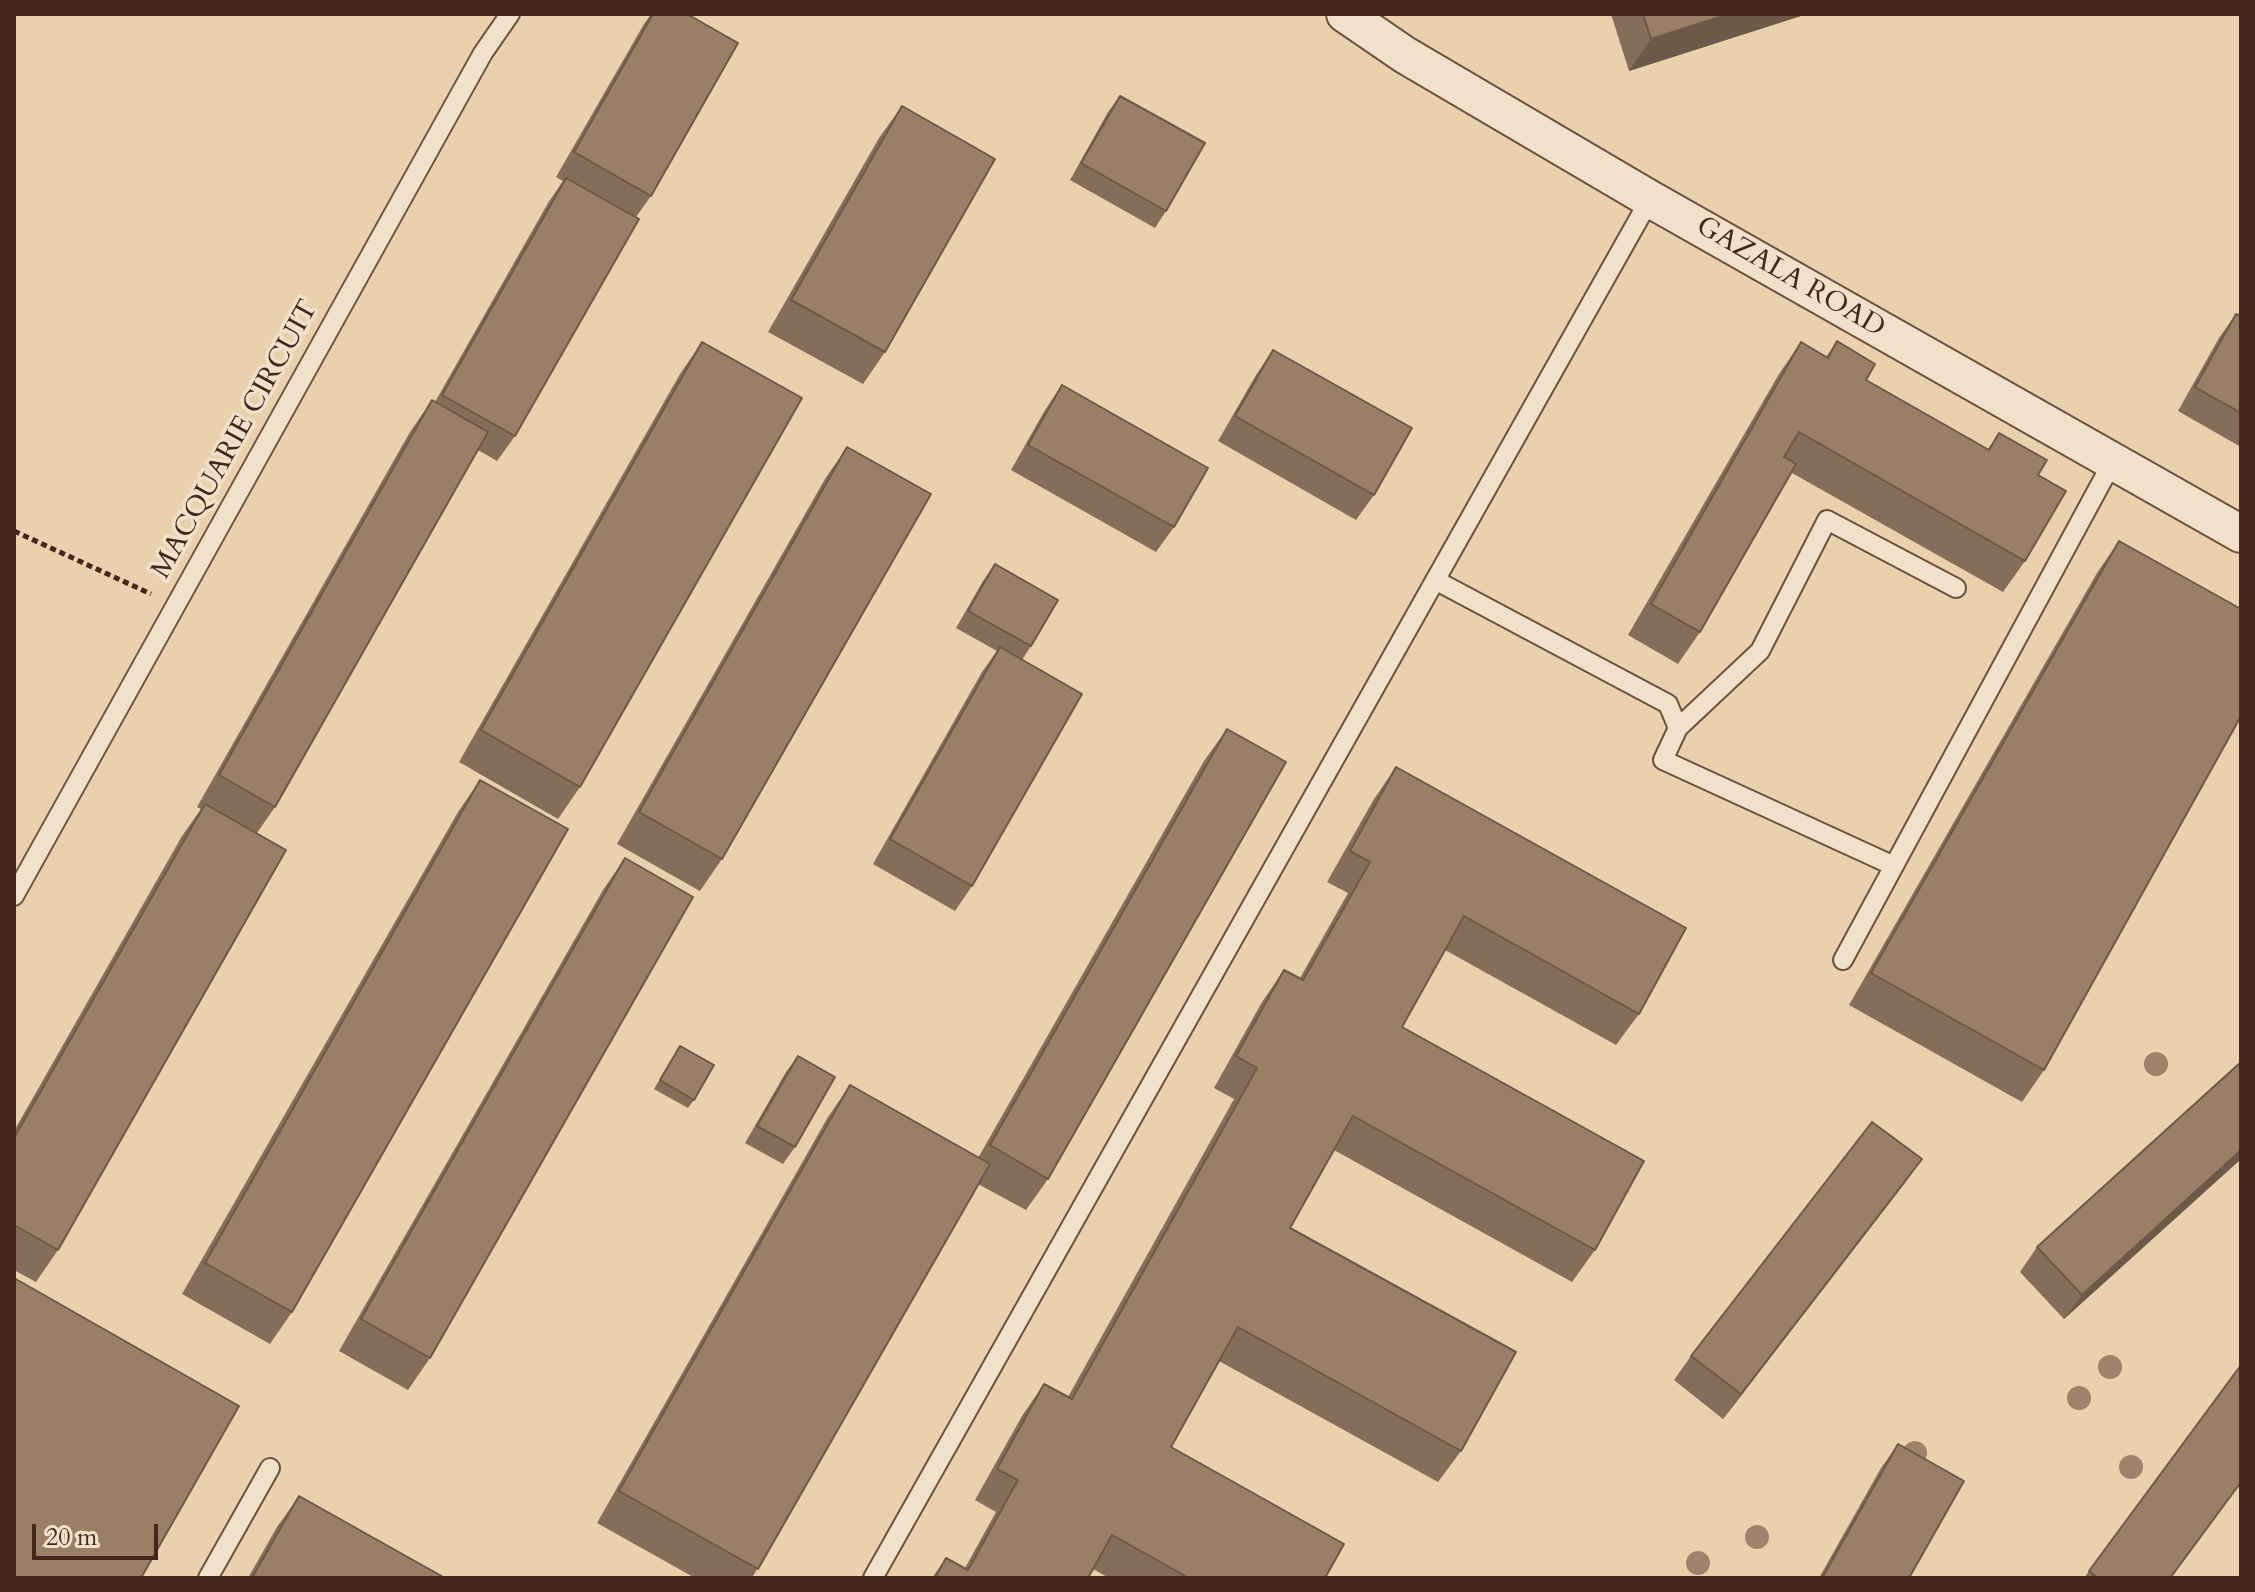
<!DOCTYPE html>
<style>
body{margin:0}
#map{position:relative;width:2255px;height:1592px;overflow:hidden;background:#e9d1ae;font-family:Cardo,serif}
canvas{display:block}
.frame{position:absolute;inset:0;border:16px solid #44271b;pointer-events:none}
.scale{position:absolute;left:32px;top:1524px;width:126px;height:36px;box-sizing:border-box;border:4px solid #44271b;border-top:0;padding-left:10px;font-size:24px;line-height:28px;white-space:nowrap;color:#44271b;-webkit-text-stroke:6px #f1e1ca;paint-order:stroke}
</style>
<div id="map">
<canvas width="2255" height="1592"></canvas>
<div class="frame"></div>
<div class="scale">20 m</div>
</div>
<script>
const g = document.querySelector('canvas').getContext('2d');
g.lineJoin = 'round';
const shape = rows => new Path2D(rows.map(r => 'M' + r).join(''));
function trace(path, color, width, dash) { g.strokeStyle = color; g.lineWidth = width; g.lineCap = dash ? 'butt' : 'round'; g.setLineDash(dash || []); g.stroke(path); }
function paint(path, color) { g.fillStyle = color; g.fill(path, 'evenodd'); }
function write(font, color, halo, rows, align = 'center') {
  g.font = font + ' Cardo,serif'; g.lineWidth = 7; g.setLineDash([]); g.textBaseline = 'middle'; g.strokeStyle = halo; g.fillStyle = color; for (const [text, x, y, turn = 0] of rows) {
    g.save(); g.translate(x, y); g.rotate((+turn || 0) * Math.PI / 180); g.textAlign = isNaN(turn) ? turn : align; if (halo) g.strokeText(text, 0, 0); g.fillText(text, 0, 0); g.restore();
  }
}
const service = shape([
 [1435,580,1668,704,1678,728,1663,760,1894,866],
 [1678,728,1760,651,1827,520,1956,588],
 [14,896,483,53,510,14],
 [1843,960,2113,461],
 [208,1578,270,1468],
 [873,1578,1650,199]
]);
const minor = shape([
 [1345,14,1405,55,1650,199,2241,534]
]);
trace(service, '#6d5240', 22);
trace(minor, '#6d5240', 40);
trace(shape([
 [14,531,151,594]
]), '#44271b', 5, [6, 4]);
trace(service, '#f1e1ca', 18);
trace(minor, '#f1e1ca', 36);
g.fillStyle = '#9d836a';
for (const [x, y] of [
 [2156,1064],
 [2110,1367],
 [2079,1398],
 [1915,1453],
 [2131,1467],
 [1757,1537],
 [1698,1563]
]) { g.beginPath(); g.arc(x, y, 12, 0, 2 * Math.PI); g.fill(); }
paint(shape([
 [651,14,687,14,651,196,636,217,515,436,497,461,478,450,275,807,257,833,58,1250,36,1282,14,1270,14,1131,182,836,201,809,197,807,410,432,432,400,435,402,548,203,563,181,556,177,644,24],
 [1611,14,1807,14,1629,71],
 [1120,96,1166,211,1155,228,1070,180,1108,112],
 [902,106,885,352,863,384,768,332,879,138],
 [2236,314,2241,316,2241,447,2178,411,2219,338],
 [1837,341,1866,380,1988,449,1999,433,2038,475,2025,561,2003,592,1792,473,1700,632,1678,664,1628,635,1779,374,1801,342,1826,357],
 [702,342,580,787,558,819,459,762,680,374],
 [1273,350,1374,495,1356,520,1218,441,1256,375],
 [1062,385,1174,527,1156,552,1011,470,1045,410],
 [847,447,722,859,700,891,617,844,825,479],
 [2119,541,2044,1070,2022,1102,1849,1005,2097,573],
 [995,564,1031,646,1022,660,972,886,955,911,873,864,982,672,997,651,956,628,983,581],
 [1227,729,1048,1179,1026,1210,978,1184,752,1578,695,1578,597,1523,828,1117,850,1085,978,1158,1204,761],
 [1396,767,1639,1014,1616,1045,1445,950,1402,1027,1595,1250,1572,1282,1334,1150,1290,1228,1461,1451,1438,1482,1219,1361,1171,1447,1325,1578,1109,1578,1093,1569,1088,1578,932,1578,946,1558,965,1568,996,1512,975,1500,1022,1416,1044,1384,1068,1397,1234,1099,1214,1088,1262,1002,1284,970,1300,978,1348,893,1327,882,1374,799],
 [480,780,292,1312,270,1344,182,1294,458,812],
 [625,858,430,1358,408,1390,339,1351,603,890],
 [680,1046,694,1100,688,1108,654,1089],
 [798,1056,795,1147,783,1164,745,1143,786,1072],
 [1922,1159,1904,1184,1723,1419,1674,1380,1691,1356],
 [2241,1159,2064,1319,2020,1272,2037,1247],
 [2241,1365,2241,1483,2171,1578,2084,1578],
 [1898,1444,1909,1578,1819,1578,1881,1468],
 [299,1496,445,1578,248,1578,277,1527]
]), '#846d59');
paint(shape([
 [1729,14,1807,14,1629,71,1651,39],
 [2241,1150,2241,1159,2064,1319,2082,1295],
 [1922,1159,1904,1184,1723,1419,1741,1394],
 [2241,1482,2171,1578,2170,1578]
]), '#6c5948');
const building = shape([
 [653,14,687,14,738,43,651,196,574,152,653,14],
 [1643,14,1729,14,1651,39,1643,14],
 [1120,96,1205,143,1166,211,1081,163,1120,96],
 [902,106,995,159,885,352,791,300,902,106],
 [566,178,639,219,515,436,442,395,566,178],
 [2236,314,2241,316,2241,413,2195,387,2236,314],
 [1837,341,1875,364,1866,380,1989,450,1999,433,2047,460,2038,475,2066,491,2025,561,1799,432,1784,457,1796,464,1700,632,1651,604,1801,342,1828,358,1837,341],
 [702,342,802,398,580,787,481,730,702,342],
 [1273,350,1412,428,1374,495,1235,416,1273,350],
 [1062,385,1208,468,1174,527,1028,445,1062,385],
 [432,400,488,432,275,807,219,775,432,400],
 [847,447,931,494,722,859,639,812,847,447],
 [2119,541,2241,609,2241,716,2044,1070,1871,973,2119,541],
 [995,564,1058,600,1031,646,968,611,995,564],
 [1000,647,1082,694,972,886,890,839,1000,647],
 [1227,729,1286,762,1048,1179,990,1145,1227,729],
 [1396,767,1686,928,1639,1014,1464,916,1402,1027,1644,1161,1595,1250,1353,1116,1290,1228,1516,1352,1461,1451,1238,1327,1171,1447,1344,1544,1325,1578,1189,1578,1112,1535,1088,1578,935,1578,946,1558,968,1570,1018,1480,997,1469,1044,1384,1072,1399,1257,1068,1236,1056,1284,970,1303,980,1370,862,1350,851,1396,767],
 [480,780,568,829,292,1312,205,1263,480,780],
 [205,804,286,850,58,1250,14,1225,14,1138,205,804],
 [625,858,693,897,430,1358,361,1319,625,858],
 [680,1046,714,1065,694,1100,660,1080,680,1046],
 [798,1056,835,1077,795,1147,757,1126,798,1056],
 [2241,1062,2241,1150,2082,1295,2037,1247,2241,1062],
 [850,1085,990,1164,758,1569,619,1491,850,1085],
 [1872,1122,1922,1159,1741,1394,1691,1356,1872,1122],
 [14,1278,239,1406,141,1578,14,1578,14,1278],
 [2241,1365,2241,1482,2170,1578,2098,1578,2089,1571,2241,1365],
 [1898,1444,1964,1481,1909,1578,1822,1578,1898,1444],
 [299,1496,445,1578,252,1578,299,1496]
]);
paint(building, '#9a7f67');
trace(building, '#6c5948', 2);
write('28px', '#44271b', '#f1e1ca', [
 ["GAZALA ROAD",1790,278,30],
 ["MACQUARIE CIRCUIT",236,440,-61]
]);
</script>
